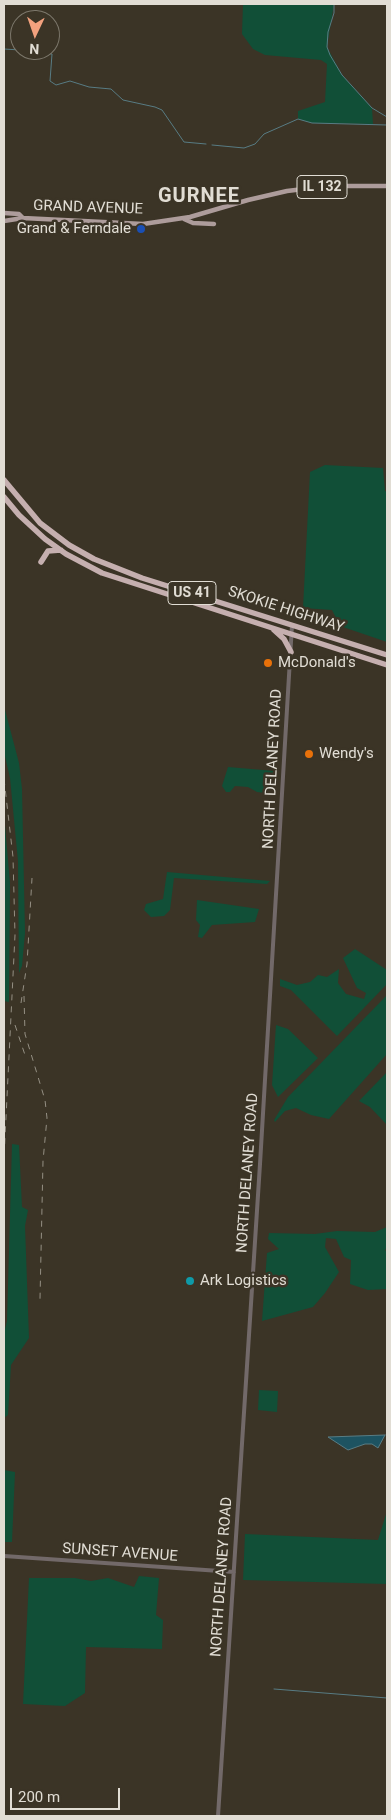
<!DOCTYPE html>
<style>
body{margin:0}
#map{position:relative;width:391px;height:1820px;overflow:hidden;background:#3b3426;font-family:Roboto,sans-serif}
canvas{display:block}
.frame{position:absolute;inset:0;border:5px solid #e1ddd4;pointer-events:none}
.north{position:absolute;left:10px;top:10px;width:50px;height:50px;box-sizing:border-box;background:#3b3426;border:1px solid #7d786c;border-radius:50%;rotate:183deg;font-size:14px;font-weight:700;line-height:20px;text-align:center;color:#e1ddd4}
.north::after{content:'';display:block;margin:auto;width:18px;height:22px;background:#f2a17e;clip-path:polygon(50% 0,100% 100%,50% 72%,0 100%)}
.scale{position:absolute;left:10px;top:1788px;width:110px;height:22px;box-sizing:border-box;border:2px solid #e1ddd4;border-top:0;padding-left:6px;font-size:15px;line-height:18px;white-space:nowrap;color:#e1ddd4;-webkit-text-stroke:4px #3b3426;paint-order:stroke}
</style>
<div id="map">
<canvas width="391" height="1820"></canvas>
<div class="frame"></div>
<div class="north">N</div>
<div class="scale">200 m</div>
</div>
<script>
const g = document.querySelector('canvas').getContext('2d');
g.lineJoin = 'round';
function paint(path, color) { g.fillStyle = color; g.fill(path, 'evenodd'); }
const shape = rows => new Path2D(rows.map(r => 'M' + r).join(''));
function trace(path, color, width, dash) { g.strokeStyle = color; g.lineWidth = width; g.lineCap = dash ? 'butt' : 'round'; g.setLineDash(dash || []); g.stroke(path); }
function write(font, color, halo, rows, align = 'center') {
  g.font = font + ' Roboto,sans-serif'; g.lineWidth = 5; g.setLineDash([]); g.textBaseline = 'middle'; g.strokeStyle = halo; g.fillStyle = color; for (const [text, x, y, turn = 0] of rows) {
    g.save(); g.translate(x, y); g.rotate((+turn || 0) * Math.PI / 180); g.textAlign = isNaN(turn) ? turn : align; if (halo) g.strokeText(text, 0, 0); g.fillText(text, 0, 0); g.restore();
  }
}
paint(shape([
 [243,4,334,4,327,47,342,75,372,108,373,124,312,123,298,119,298,111,325,102,327,64,321,60,265,55,253,49,242,34],
 [325,465,383,468,385,491,387,492,387,642,340,626,332,610,303,608,310,472],
 [4,706,19,763,22,789,25,933,22,966,19,973,18,861,10,778,4,752],
 [228,767,275,771,275,787,266,793,257,792,248,787,235,786,230,792,226,792,222,786],
 [4,814,10,883,9,1002,4,1001],
 [167,872,270,881,267,884,174,878,170,910,164,916,151,917,144,910,146,904,163,899],
 [197,900,259,909,255,922,212,925,202,938,198,937,200,925,196,920],
 [355,949,387,970,387,984,337,1036,291,990,280,986,280,979,297,985,310,982,318,975,327,977,339,969,338,983,346,994,364,999,366,993,357,988,343,958],
 [387,995,387,1054,329,1119,311,1115,296,1108,285,1111,275,1122,274,1120,288,1097],
 [276,1025,288,1029,318,1058,278,1097,272,1085],
 [387,1072,387,1125,370,1107,359,1101],
 [12,1144,19,1145,22,1207,28,1210,25,1226,29,1338,11,1365,8,1415,4,1418,4,1333,7,1321],
 [387,1227,387,1247,385,1250,387,1252,387,1289,368,1290,350,1284,351,1260,344,1257,336,1239,326,1238,325,1247,339,1272,325,1293,313,1307,262,1321,267,1253,279,1249,268,1239,269,1233,315,1234,337,1231,375,1232],
 [259,1390,278,1391,277,1412,258,1410],
 [4,1470,15,1472,12,1542,4,1542],
 [387,1511,387,1584,243,1580,245,1534,378,1540],
 [139,1576,159,1578,156,1615,163,1620,162,1649,86,1647,85,1693,65,1706,23,1704,29,1578,75,1578,91,1581,108,1578,134,1587]
]), '#114f37');
const water = shape([
 [385,1435,378,1448,372,1444,365,1444,348,1450,328,1437,385,1435]
]);
paint(water, '#1d5361');
trace(water, '#587c84', 1);
trace(shape([
 [334,4,334,13,328,32,327,47,330,55,342,75,372,108,387,117],
 [4,49,20,50],
 [21,50,52,54,50,81,56,85,70,81,89,87,111,89,123,100,155,107,162,110,184,142,206,144],
 [212,145,244,148,255,144,264,134,298,119,312,123,387,125],
 [274,1689,387,1698]
]), '#587c84', 1);
trace(shape([
 [4,1556,234,1572],
 [218,1816,260,1164,292,625]
]), '#726969', 4);
trace(shape([
 [4,213,19,214,23,218],
 [184,219,193,223,214,224],
 [4,221,23,218,143,224,190,217,248,200,287,191,329,186,387,186]
]), '#ad9c9b', 4.5);
trace(shape([
 [4,480,40,523,69,545,94,559,142,578,387,655],
 [4,497,19,515,45,539,66,554,102,573,387,665],
 [41,562,48,551,61,550],
 [274,630,284,639,291,652]
]), '#c5afaf', 5.5);
trace(shape([
 [4,779,13,857,15,935,4,1158],
 [24,996,25,1034,45,1100,47,1118,43,1161,40,1299],
 [21,1003,27,964,32,878],
 [15,1025,26,1058]
]), '#959084', 1, [6, 6]);
for (const [x, y, r, color] of [
 [141,229,5,"#1a4fb4"],
 [268,663,5,"#e8710a"],
 [309,754,5,"#e8710a"],
 [190,1281,5,"#0f9aa8"]
]) { const dot = new Path2D(); dot.arc(x, y, r, 0, 2 * Math.PI); g.fillStyle = color; g.fill(dot); trace(dot, '#3b3426', 2); }
for (const [x, y, w] of [
 [322,187,50],
 [192,593,48]
]) { const box = new Path2D(); box.roundRect(x - w / 2, y - 11.5, w, 23, 4); g.fillStyle = '#3b3426'; g.fill(box); trace(box, '#e1ddd4', 1); }
write('bold 14px', '#e1ddd4', null, [
 ["IL 132",322,187],
 ["US 41",192,593]
]);
write('15px', '#e1ddd4', '#3b3426', [
 ["GRAND AVENUE",88,208,2],
 ["SKOKIE HIGHWAY",286,610,18],
 ["NORTH DELANEY ROAD",273,769,-87],
 ["NORTH DELANEY ROAD",248,1173,-86],
 ["SUNSET AVENUE",120,1553,4],
 ["NORTH DELANEY ROAD",222,1577,-86]
]);
write('15px', '#e1ddd4', '#3b3426', [
 ["Grand & Ferndale",131,229,"right"],
 ["McDonald's",278,663],
 ["Wendy's",319,754],
 ["Ark Logistics",200,1281]
], 'left');
g.letterSpacing = '1px';
write('bold 20px', '#e1ddd4', '#3b3426', [
 ["GURNEE",199,197]
]);
g.letterSpacing = '0px';
</script>
